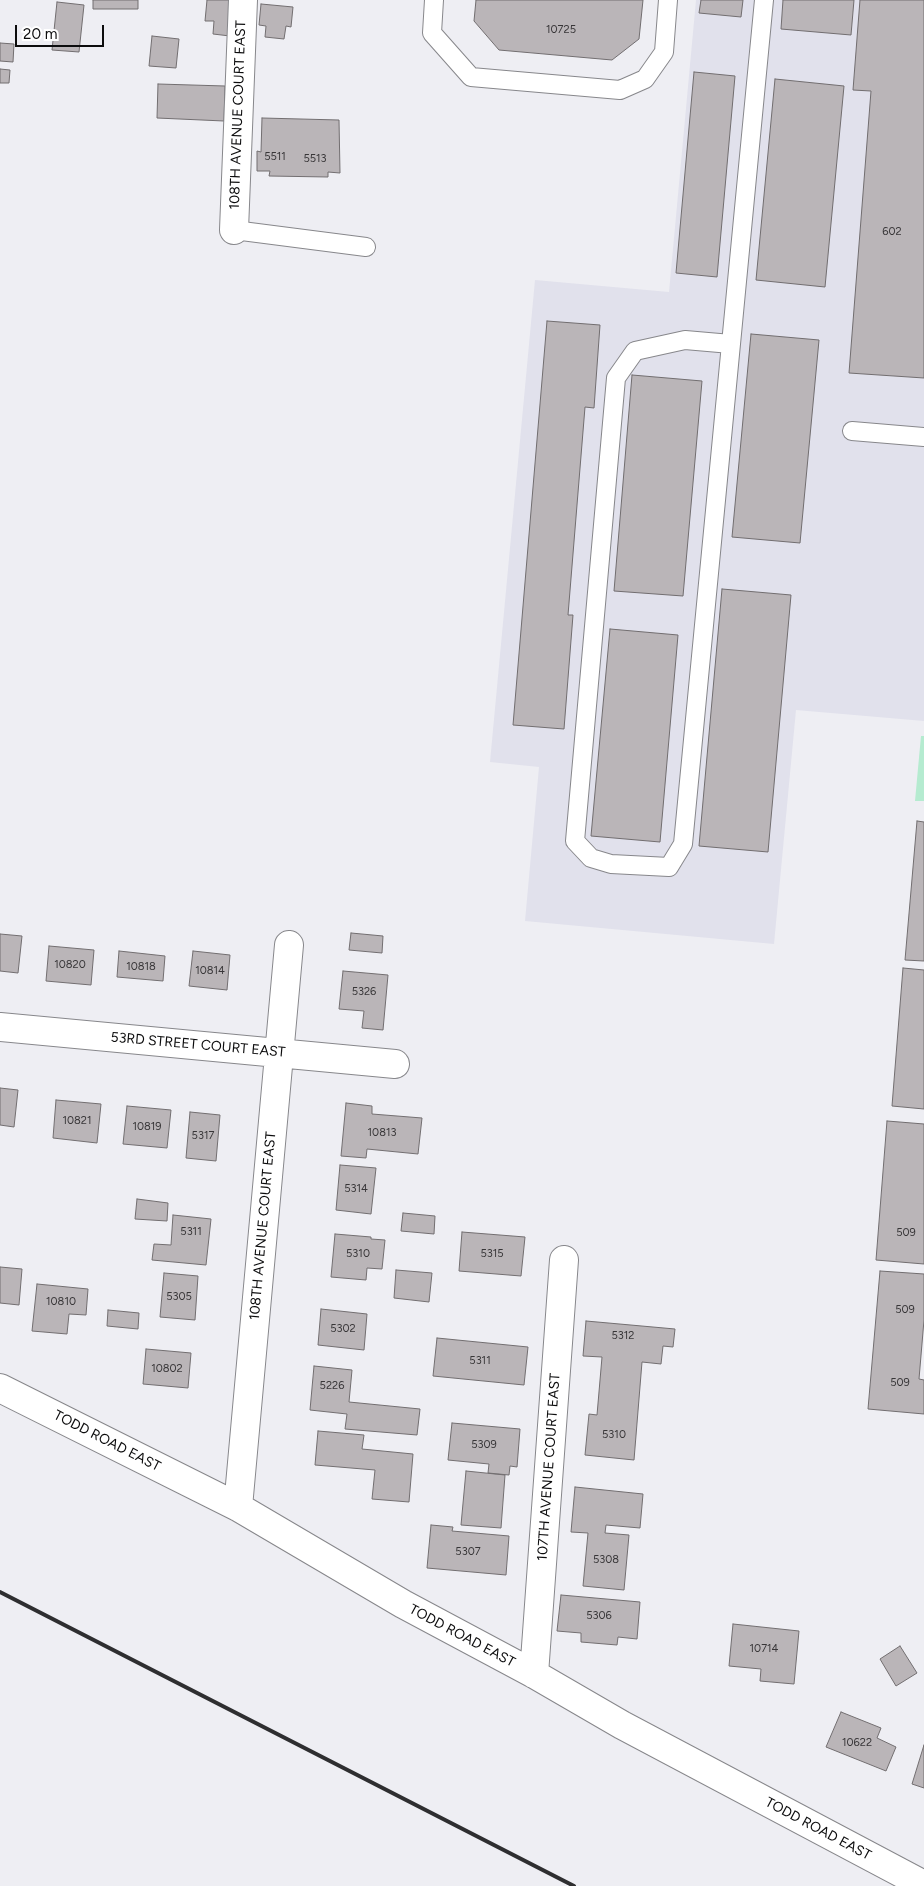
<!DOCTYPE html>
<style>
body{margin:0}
#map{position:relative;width:924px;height:1886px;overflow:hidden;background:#eeeef3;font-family:Figtree,sans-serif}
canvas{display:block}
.scale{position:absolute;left:15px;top:25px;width:89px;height:22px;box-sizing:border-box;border:2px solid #0c0c0d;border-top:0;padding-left:6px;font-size:15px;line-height:18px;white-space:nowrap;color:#0c0c0d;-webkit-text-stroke:4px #fff;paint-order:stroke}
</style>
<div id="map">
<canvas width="924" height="1886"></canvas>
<div class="scale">20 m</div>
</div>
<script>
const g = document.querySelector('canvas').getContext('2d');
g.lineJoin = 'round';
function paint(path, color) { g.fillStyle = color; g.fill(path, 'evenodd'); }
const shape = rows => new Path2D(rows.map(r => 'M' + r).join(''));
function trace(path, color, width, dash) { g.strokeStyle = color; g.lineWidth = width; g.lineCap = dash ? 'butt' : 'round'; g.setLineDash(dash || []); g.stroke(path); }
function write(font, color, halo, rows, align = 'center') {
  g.font = font + ' Figtree,sans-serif'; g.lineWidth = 4.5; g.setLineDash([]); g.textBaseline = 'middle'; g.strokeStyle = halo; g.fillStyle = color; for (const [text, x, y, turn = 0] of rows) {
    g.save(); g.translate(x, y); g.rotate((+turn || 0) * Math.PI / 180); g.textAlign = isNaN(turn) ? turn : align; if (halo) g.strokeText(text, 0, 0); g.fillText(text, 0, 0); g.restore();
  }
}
paint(shape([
 [696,0,924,0,924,721,796,710,774,944,525,921,539,767,490,762,535,280,669,292]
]), '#e1e1ec');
paint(shape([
 [921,736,924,736,924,801,915,801]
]), '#b5ebd0');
const building = shape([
 [93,0,138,0,138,9,93,9,93,0],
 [207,0,234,0,230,36,213,34,214,21,205,21,207,0],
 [476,0,643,0,639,39,612,60,499,50,474,21,476,0],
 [701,0,743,0,741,17,699,13,701,0],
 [783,0,854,0,851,35,781,29,783,0],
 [860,0,924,0,924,378,849,373,871,91,853,90,860,0],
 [57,2,84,5,79,52,52,50,57,2],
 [261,4,293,7,291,27,286,26,284,39,265,37,266,26,259,25,261,4],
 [152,36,179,39,176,68,149,66,152,36],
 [0,43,14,44,13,62,0,61,0,43],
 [0,69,10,70,9,83,0,83,0,69],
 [694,72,735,76,717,277,676,273,694,72],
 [775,79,844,86,825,287,756,280,775,79],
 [158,84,225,86,224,121,157,118,158,84],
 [262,118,339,120,340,173,328,172,328,177,269,176,270,171,257,171,257,151,261,152,262,118],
 [547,321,600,325,594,408,585,407,568,615,573,615,564,729,513,725,547,321],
 [751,334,819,340,800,543,732,537,751,334],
 [632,375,702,381,683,596,614,591,632,375],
 [722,589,791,595,768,852,699,846,722,589],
 [610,629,678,635,660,842,591,836,610,629],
 [917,821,924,822,924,961,905,960,917,821],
 [351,933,383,936,382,953,349,950,351,933],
 [0,934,22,936,18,973,0,971,0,934],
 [49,946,94,950,91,985,46,981,49,946],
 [119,951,165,956,163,981,117,977,119,951],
 [193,951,230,955,227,990,189,986,193,951],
 [903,968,924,970,924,1109,892,1106,903,968],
 [343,971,388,975,383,1030,362,1028,364,1011,339,1009,343,971],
 [0,1088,18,1090,14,1127,0,1125,0,1088],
 [56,1100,101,1104,97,1143,53,1138,56,1100],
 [346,1103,372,1106,372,1114,422,1118,418,1154,367,1149,366,1158,341,1156,346,1103],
 [127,1106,171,1110,167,1148,123,1144,127,1106],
 [190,1112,220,1115,216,1161,186,1158,190,1112],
 [887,1121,924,1124,924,1264,876,1260,887,1121],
 [340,1165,376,1168,371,1214,336,1210,340,1165],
 [137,1199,168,1203,167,1221,135,1219,137,1199],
 [403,1213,435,1216,434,1234,401,1231,403,1213],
 [173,1215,211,1219,206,1265,152,1260,154,1244,171,1245,173,1215],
 [462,1232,525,1237,521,1276,459,1271,462,1232],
 [335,1234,371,1237,371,1239,385,1240,382,1269,367,1268,366,1280,331,1277,335,1234],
 [0,1267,22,1269,19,1305,0,1303,0,1267],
 [396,1270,432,1273,429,1302,394,1298,396,1270],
 [880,1271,924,1274,924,1320,919,1379,924,1380,924,1414,868,1409,880,1271],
 [164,1273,198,1276,195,1320,160,1317,164,1273],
 [37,1284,88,1289,86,1315,69,1314,67,1334,32,1331,37,1284],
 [321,1309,367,1314,364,1350,318,1345,321,1309],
 [108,1310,139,1313,138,1329,107,1326,108,1310],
 [586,1321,675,1329,673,1347,663,1346,661,1364,642,1362,634,1460,585,1455,589,1414,597,1415,602,1357,583,1356,586,1321],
 [437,1338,528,1347,524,1385,433,1376,437,1338],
 [146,1349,191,1353,188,1388,143,1384,146,1349],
 [314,1366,352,1370,349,1402,420,1409,417,1435,345,1429,347,1414,310,1410,314,1366],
 [452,1423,520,1429,517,1467,510,1466,509,1475,488,1473,489,1464,448,1460,452,1423],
 [318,1431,364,1435,362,1449,413,1454,409,1502,372,1499,375,1470,315,1465,318,1431],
 [466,1471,505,1475,501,1528,461,1525,466,1471],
 [575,1487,643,1494,640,1528,606,1525,605,1533,629,1535,624,1590,583,1586,588,1533,571,1532,575,1487],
 [431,1525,453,1527,452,1531,509,1536,506,1575,427,1568,431,1525],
 [561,1595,640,1602,637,1639,618,1637,617,1645,581,1642,581,1633,557,1631,561,1595],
 [733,1624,799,1631,794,1684,760,1681,761,1669,729,1666,733,1624],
 [900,1646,917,1673,896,1686,880,1659,900,1646],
 [841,1712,881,1728,877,1738,896,1747,886,1771,826,1747,841,1712],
 [924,1745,924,1788,912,1784,924,1745]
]);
paint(building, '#bab5b8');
trace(building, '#726e70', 1);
const service = shape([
 [434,0,432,33,471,77,620,90,645,79,664,52,668,0],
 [234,230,366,247],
 [731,344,685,340,635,351,616,378,575,841,591,858,611,864,669,867,683,844,764,0],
 [852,431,924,437]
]);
const minor = shape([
 [234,230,243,0],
 [0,1027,395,1064],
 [0,1388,238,1507,403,1604,534,1674,622,1725,924,1885],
 [238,1507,289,945],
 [534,1674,564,1260]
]);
trace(service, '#87878b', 20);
trace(minor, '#87878b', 30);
trace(service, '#fff', 18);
trace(minor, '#fff', 28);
trace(shape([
 [0,1592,574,1886]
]), '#2e2e30', 4);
write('11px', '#383638', null, [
 ["10725",561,30],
 ["5511",275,157],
 ["5513",315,159],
 ["602",892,232],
 ["10820",70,965],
 ["10818",141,967],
 ["10814",210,971],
 ["5326",364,992],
 ["10821",77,1121],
 ["10819",147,1127],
 ["10813",382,1133],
 ["5317",203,1136],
 ["5314",356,1189],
 ["5311",191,1232],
 ["509",906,1233],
 ["5310",358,1254],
 ["5315",492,1254],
 ["5305",179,1297],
 ["10810",61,1302],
 ["509",905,1310],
 ["5302",343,1329],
 ["5312",623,1336],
 ["5311",480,1361],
 ["10802",167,1369],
 ["509",900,1383],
 ["5226",332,1386],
 ["5310",614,1435],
 ["5309",484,1445],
 ["5307",468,1552],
 ["5308",606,1560],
 ["5306",599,1616],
 ["10714",764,1649],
 ["10622",857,1743]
]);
write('14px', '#0c0c0d', '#fff', [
 ["108TH AVENUE COURT EAST",238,115,-88],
 ["53RD STREET COURT EAST",198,1045,5],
 ["108TH AVENUE COURT EAST",263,1226,-85],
 ["TODD ROAD EAST",107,1441,27],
 ["107TH AVENUE COURT EAST",549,1467,-86],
 ["TODD ROAD EAST",462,1636,28],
 ["TODD ROAD EAST",818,1829,28]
]);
</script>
